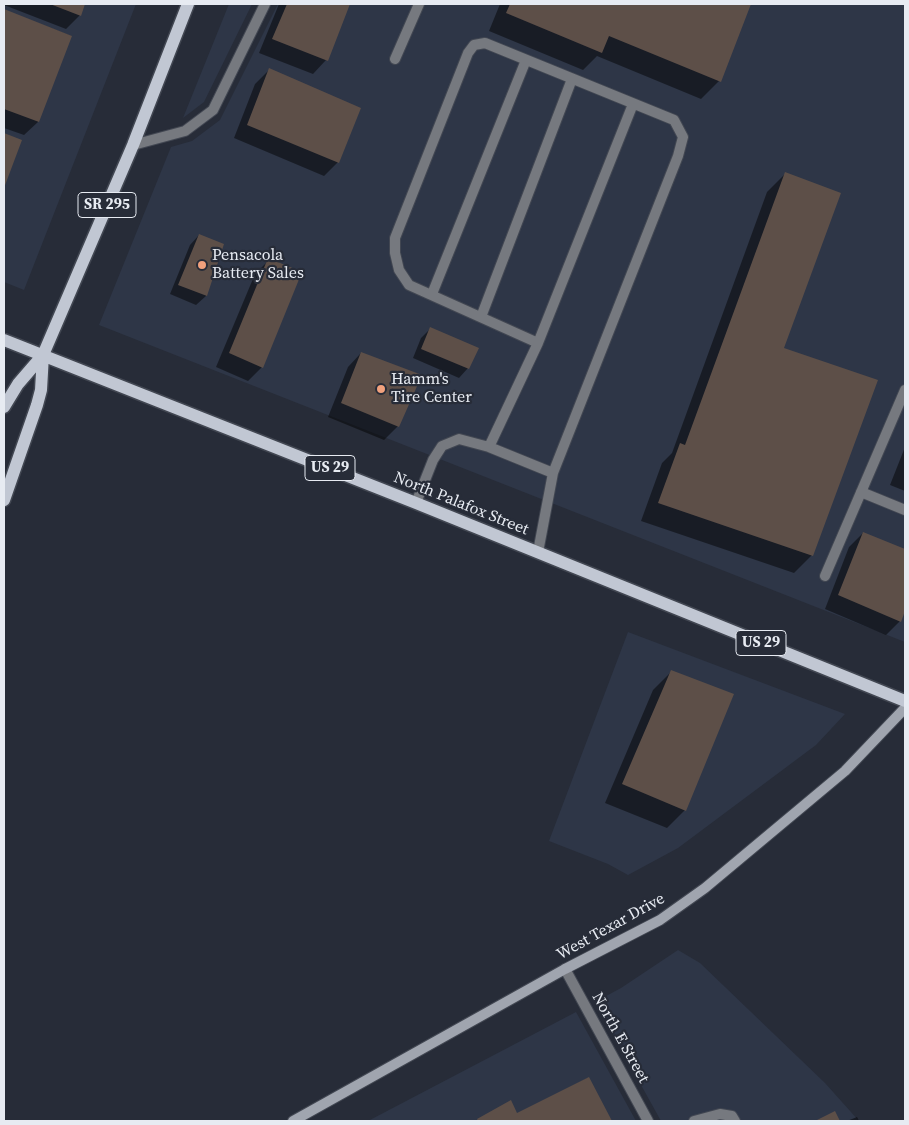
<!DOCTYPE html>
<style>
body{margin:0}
#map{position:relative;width:909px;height:1125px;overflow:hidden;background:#272c38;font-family:"Source Serif 4",serif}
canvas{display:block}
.frame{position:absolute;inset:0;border:5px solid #e7ebf2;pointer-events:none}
</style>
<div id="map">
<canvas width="909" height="1125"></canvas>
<div class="frame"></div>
</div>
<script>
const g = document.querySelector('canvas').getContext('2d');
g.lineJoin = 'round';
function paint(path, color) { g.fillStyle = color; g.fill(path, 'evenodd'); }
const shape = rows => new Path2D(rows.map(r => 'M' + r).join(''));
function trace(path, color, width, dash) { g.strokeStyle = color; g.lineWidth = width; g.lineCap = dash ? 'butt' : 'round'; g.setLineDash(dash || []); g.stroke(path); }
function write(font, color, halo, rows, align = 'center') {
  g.font = font + ' "Source Serif 4",serif'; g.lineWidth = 4.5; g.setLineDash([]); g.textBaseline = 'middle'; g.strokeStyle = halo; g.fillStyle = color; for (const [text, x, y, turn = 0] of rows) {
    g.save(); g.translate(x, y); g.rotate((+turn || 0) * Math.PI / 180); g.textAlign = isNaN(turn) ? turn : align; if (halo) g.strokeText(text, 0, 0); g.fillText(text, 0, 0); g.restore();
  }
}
paint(shape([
 [4,4,136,4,24,290,4,282],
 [229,4,252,4,204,102,183,118],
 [278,4,905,4,905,642,99,325,171,147,192,141,220,120],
 [628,632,845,714,816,745,678,848,628,875,608,864,549,841],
 [678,950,700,963,825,1083,859,1121,661,1121,595,1002,621,988],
 [576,1012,636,1121,368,1121]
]), '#2e3647');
paint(shape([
 [4,4,84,4,80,15,66,29,4,5],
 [279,4,349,4,326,60,313,74,259,53],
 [500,4,750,4,719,81,701,99,597,56,583,70,489,31],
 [4,10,71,36,38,122,24,135,4,128],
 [269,70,338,162,324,176,234,138,255,84],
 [785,174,782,349,812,555,794,573,641,521,662,463,672,453,767,192],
 [199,235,223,245,206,296,196,305,170,294,190,245],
 [269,260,262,367,248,381,216,367,255,274],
 [430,329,468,368,459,378,413,358,421,338],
 [361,353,398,426,384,440,328,417,348,367],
 [905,447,905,491,890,485],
 [863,533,905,551,905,607,900,621,886,635,825,609,849,547],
 [671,672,685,810,667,828,605,803,653,690],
 [588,1078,610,1121,476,1121,478,1120,516,1115],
 [857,1117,859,1121,847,1121]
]), '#0007');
paint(shape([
 [50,4,85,4,81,16],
 [287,4,350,4,328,61,272,39],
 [510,4,751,4,721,82,609,36,602,53,506,13],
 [4,9,72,36,39,122,4,109],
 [269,68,361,108,339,163,247,125],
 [4,133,22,140,4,188],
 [785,172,841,193,784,348,878,380,813,556,658,503,680,443,685,445],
 [199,234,224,244,207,296,178,285],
 [268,258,302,272,263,368,229,353],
 [430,327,479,348,469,369,421,349],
 [361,352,422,375,399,427,341,403],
 [863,532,905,549,905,611,901,622,838,595],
 [671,670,734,694,686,811,622,784],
 [589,1077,612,1121,478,1121,477,1119,511,1100,517,1113],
 [835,1111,840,1121,815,1121]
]), '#5d4f48');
const service = shape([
 [395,59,419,4],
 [432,294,526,60],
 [481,317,572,79],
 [538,343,409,285,399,270,395,253,395,238,468,53,474,45,485,43,674,120,683,137,678,156,553,473],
 [489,447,538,343,633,104],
 [861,492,905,510],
 [416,503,433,460,442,446,459,439,489,447,553,473,538,552],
 [825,576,905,390],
 [694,1121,720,1114,732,1116,735,1121]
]);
const minor = shape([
 [133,145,185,131,213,110,265,4]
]);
const tertiary = shape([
 [565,969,648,1121]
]);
const secondary = shape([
 [293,1121,565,969,660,920,705,888,845,771,905,708]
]);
const primary = shape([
 [4,340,416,503,905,701],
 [4,407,18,384,43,355,133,145,188,4],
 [4,500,37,405,41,390,43,355]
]);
trace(service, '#424752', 12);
trace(minor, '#424752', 12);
trace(tertiary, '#424752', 12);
trace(secondary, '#424752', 12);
trace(primary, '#424752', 15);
trace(service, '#76797f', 10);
trace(minor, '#76797f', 10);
trace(tertiary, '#76797f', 10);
trace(secondary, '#a0a5af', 10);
trace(primary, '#c1c7d3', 12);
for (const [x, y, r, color] of [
 [202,265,5,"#f1a17d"],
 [381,389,5,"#f1a17d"]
]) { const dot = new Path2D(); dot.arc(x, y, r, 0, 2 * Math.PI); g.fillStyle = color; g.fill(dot); trace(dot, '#272c38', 2); }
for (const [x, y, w] of [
 [107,205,58],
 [330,468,50],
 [761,643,50]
]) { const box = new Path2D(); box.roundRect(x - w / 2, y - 12.5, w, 25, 4); g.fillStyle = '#272c38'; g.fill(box); trace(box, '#e7ebf2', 1); }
write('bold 15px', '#e7ebf2', null, [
 ["SR 295",107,205],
 ["US 29",330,468],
 ["US 29",761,643]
]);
write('16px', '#e7ebf2', '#272c38', [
 ["Pensacola",212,256],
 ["Battery Sales",212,274],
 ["Hamm's",391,380],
 ["Tire Center",391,398]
], 'left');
write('16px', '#e7ebf2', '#272c38', [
 ["North Palafox Street",461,504,22],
 ["West Texar Drive",611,927,-29],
 ["North E Street",620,1038,61]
]);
</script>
